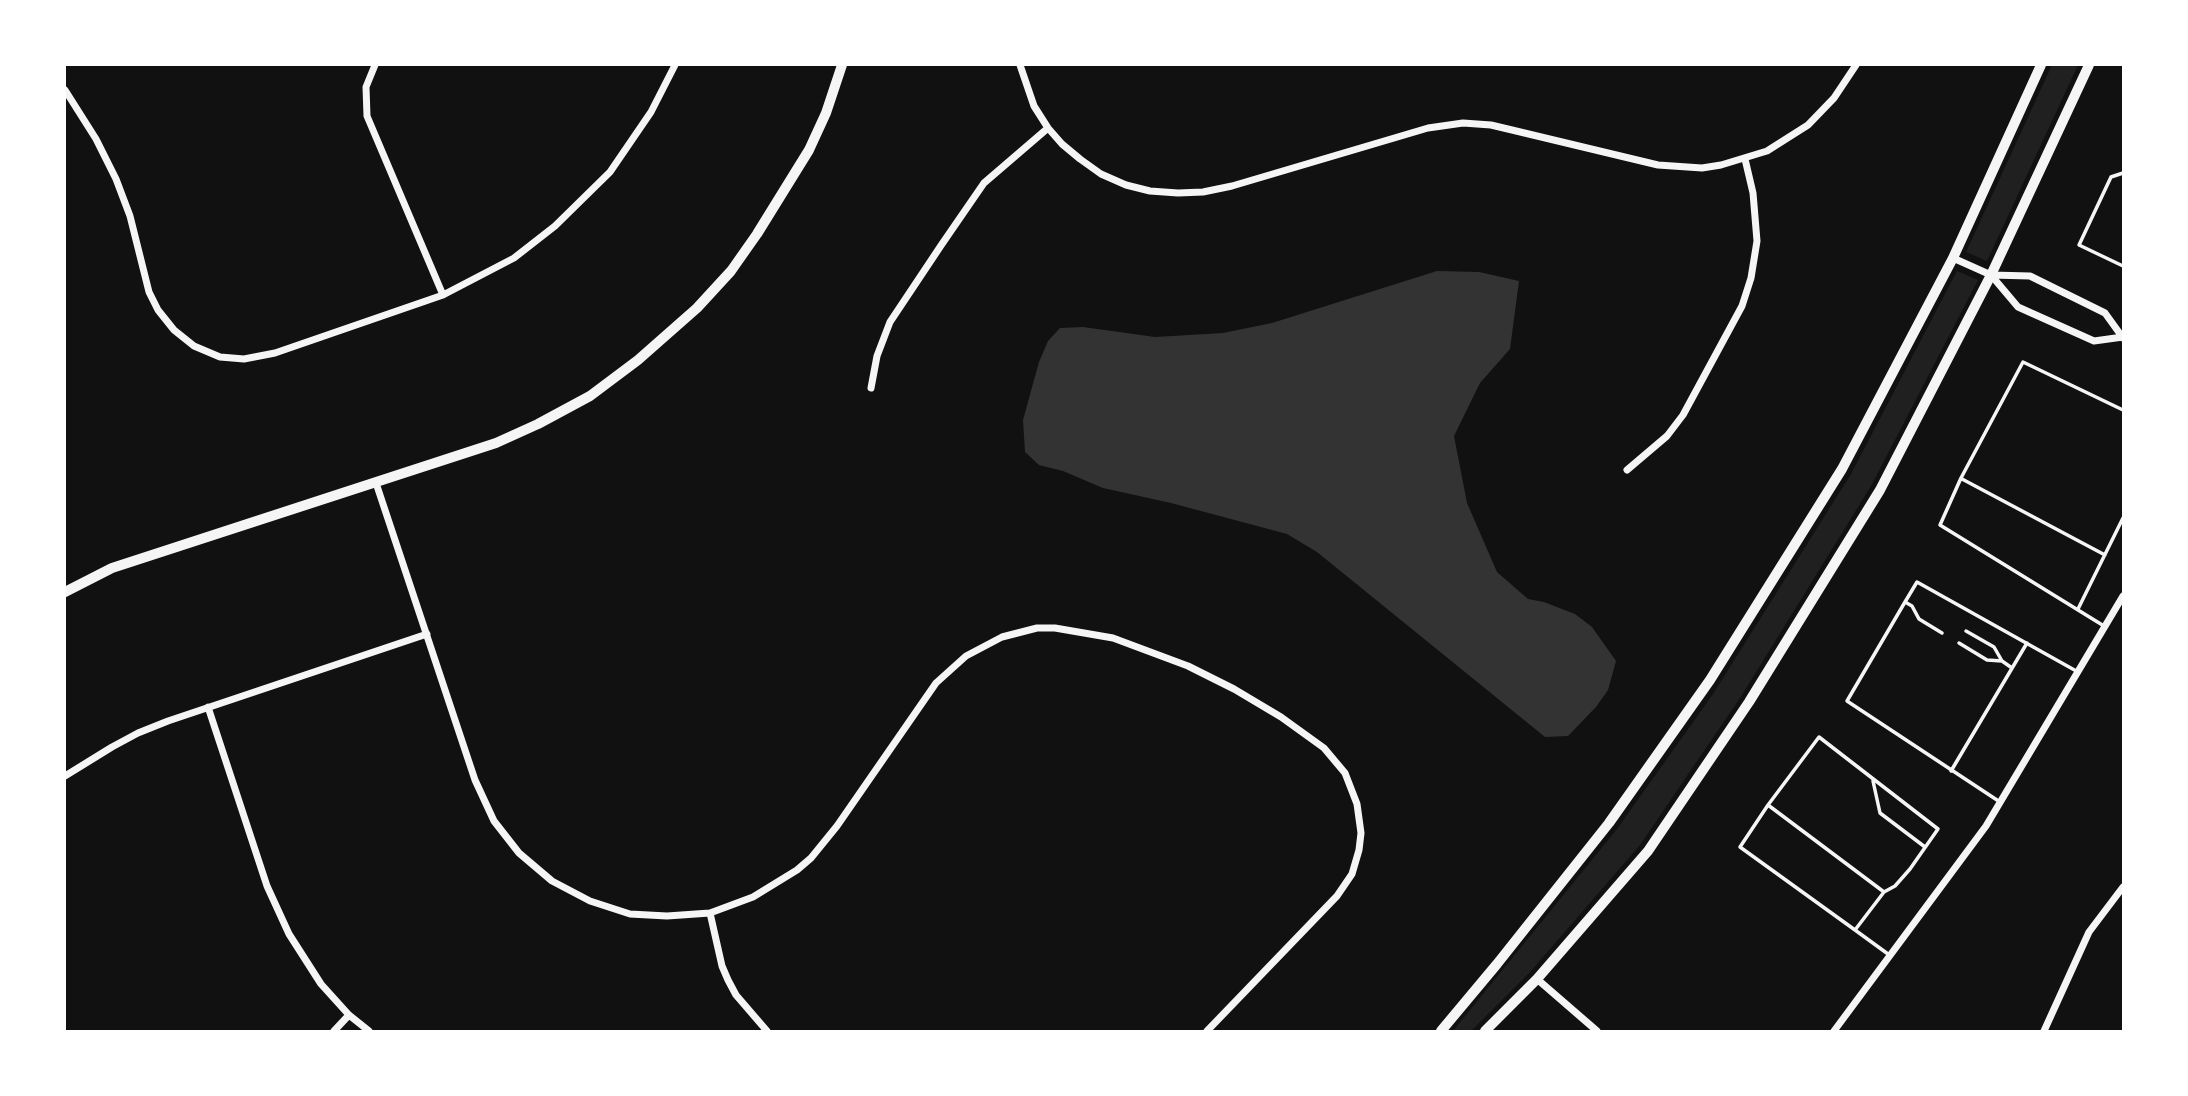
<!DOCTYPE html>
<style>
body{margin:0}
#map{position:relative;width:2188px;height:1096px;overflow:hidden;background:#111;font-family:Spectral,serif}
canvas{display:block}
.frame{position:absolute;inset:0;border:66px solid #fff;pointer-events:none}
</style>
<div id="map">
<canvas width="2188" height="1096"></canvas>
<div class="frame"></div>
</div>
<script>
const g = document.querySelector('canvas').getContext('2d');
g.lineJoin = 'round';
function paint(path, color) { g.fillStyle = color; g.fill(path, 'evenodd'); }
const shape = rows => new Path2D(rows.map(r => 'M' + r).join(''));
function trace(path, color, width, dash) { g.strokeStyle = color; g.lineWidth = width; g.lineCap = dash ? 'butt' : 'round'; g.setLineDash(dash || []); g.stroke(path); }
paint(shape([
 [2052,65,2078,65,1987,261,1966,252],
 [1957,271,1978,280,1871,486,1740,698,1640,845,1530,972,1471,1031,1453,1031,1617,829,1713,694,1851,474]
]), '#202020');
paint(shape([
 [1437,271,1479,272,1519,281,1510,349,1480,383,1454,436,1467,503,1497,572,1528,599,1544,602,1575,614,1592,627,1616,661,1608,690,1596,707,1568,736,1545,737,1317,552,1287,534,1171,503,1103,488,1063,471,1039,465,1025,452,1023,420,1039,362,1048,341,1060,328,1083,327,1155,337,1223,333,1272,323]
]), '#333');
trace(shape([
 [2123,173,2111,177,2079,245,2123,266],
 [1962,479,2105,555],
 [1905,602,1912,606,1919,619,1942,633],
 [2078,609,2123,518],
 [2104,626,1940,525,1961,478,2023,362,2123,410],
 [1966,631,1994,647,2002,661],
 [1959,643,1987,660,2002,661,2012,668],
 [1951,771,2027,643],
 [1873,781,1880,813,1925,847],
 [2000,802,1847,701,1905,602,1917,582,2078,672],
 [1768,805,1819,737,1938,829,1910,869,1895,886,1884,892],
 [1855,930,1884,892,1768,805,1740,847,1855,930,1888,954]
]), '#f5f5f5', 3.5);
trace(shape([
 [375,65,366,87,367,116,443,295],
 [1020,65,1034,106,1048,128,1062,144,1080,159,1101,174,1126,185,1150,191,1178,193,1203,192,1232,186,1428,128,1463,123,1491,125,1512,130,1658,165,1702,168,1721,165,1767,151,1808,125,1834,98,1856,65],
 [65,90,96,139,116,179,130,216,149,292,158,310,174,330,194,346,220,357,244,359,275,353,443,295,514,258,555,226,610,172,651,112,675,65],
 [1953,258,1991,275,2030,276,2105,313,2123,338],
 [1991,275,2018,307,2094,341,2123,337],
 [871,388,877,356,890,322,942,244,984,183,1048,128],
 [1627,470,1667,436,1683,415,1742,306,1751,278,1757,241,1753,193,1745,159],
 [376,483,475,780,494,821,519,853,552,881,590,901,630,914,667,916,710,913,753,897,797,870,811,858,837,826,936,683,966,656,1002,637,1037,628,1055,628,1113,638,1188,666,1234,689,1281,717,1324,748,1345,773,1357,804,1361,833,1359,850,1352,874,1337,896,1207,1031],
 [208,707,267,886,289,934,321,984,349,1015,369,1031],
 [65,776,112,747,138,733,168,721,427,634],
 [710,913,722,966,728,980,736,995,767,1031],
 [1537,979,1597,1031],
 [334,1031,349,1015],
 [1834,1031,1986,826,2123,596],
 [2044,1031,2089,932,2123,887]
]), '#f5f5f5', 7);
trace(shape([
 [65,592,112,568,496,443,538,424,590,396,638,360,697,308,731,271,757,234,809,150,826,113,842,65]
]), '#f5f5f5', 10);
trace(shape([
 [1441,1031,1497,964,1609,823,1710,680,1842,469,1953,258,2041,65],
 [1485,1031,1537,979,1648,851,1749,702,1880,490,1991,275,2089,65]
]), '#f5f5f5', 10);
</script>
